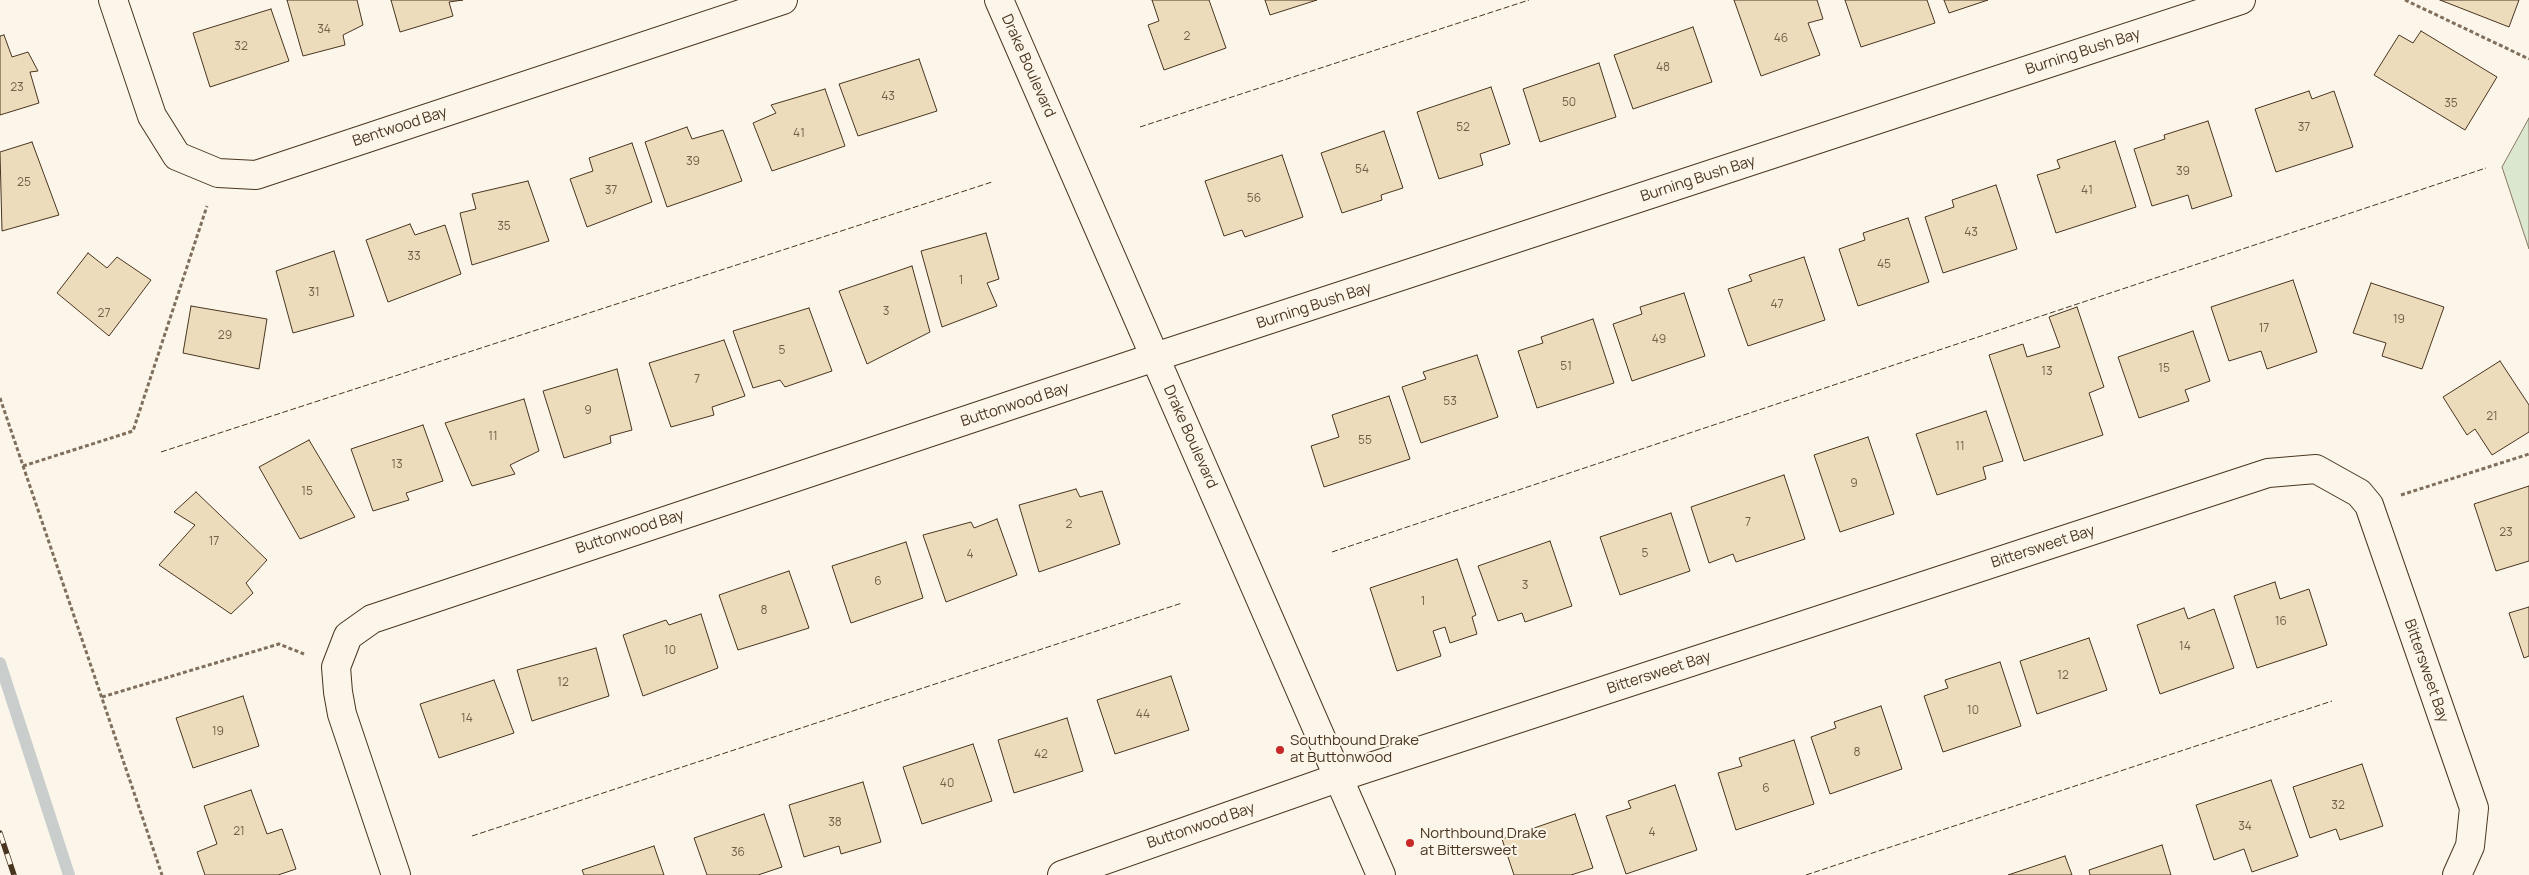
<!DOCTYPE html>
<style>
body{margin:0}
canvas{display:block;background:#fbf6e9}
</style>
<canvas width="2529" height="875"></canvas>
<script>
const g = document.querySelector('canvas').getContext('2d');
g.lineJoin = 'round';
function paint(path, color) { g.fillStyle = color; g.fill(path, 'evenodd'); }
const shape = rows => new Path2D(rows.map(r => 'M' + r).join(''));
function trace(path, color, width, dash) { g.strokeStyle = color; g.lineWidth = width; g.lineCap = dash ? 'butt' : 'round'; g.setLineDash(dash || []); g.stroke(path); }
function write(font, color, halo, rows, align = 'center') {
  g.font = font + ' Manrope,sans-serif'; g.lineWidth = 4; g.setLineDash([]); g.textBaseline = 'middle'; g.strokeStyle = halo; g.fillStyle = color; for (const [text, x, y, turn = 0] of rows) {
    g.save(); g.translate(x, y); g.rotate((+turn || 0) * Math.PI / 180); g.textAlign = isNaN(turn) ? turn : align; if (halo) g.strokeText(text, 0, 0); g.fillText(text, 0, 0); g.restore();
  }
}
const green = shape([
 [2529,118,2529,249,2502,167,2529,118]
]);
paint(green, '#dce7d0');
trace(green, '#887966', 1);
trace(shape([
 [0,663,69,875]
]), '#c9cecd', 12);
const building = shape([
 [287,0,357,0,363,25,343,35,345,45,303,56,287,0],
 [391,0,463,0,449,2,453,16,400,32,391,0],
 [1152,0,1209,0,1226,48,1164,70,1148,25,1159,21,1152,0],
 [1265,0,1317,0,1270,15,1265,0],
 [1734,0,1817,0,1823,19,1808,23,1820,55,1761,76,1734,0],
 [1845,0,1927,0,1935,23,1861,47,1845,0],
 [1944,0,1988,0,1949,13,1944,0],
 [2440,0,2519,0,2509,27,2440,0],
 [271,9,289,61,210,87,193,33,271,9],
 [1693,27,1712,82,1633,109,1614,55,1693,27],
 [2421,31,2497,77,2465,130,2374,75,2399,35,2413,43,2421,31],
 [4,35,12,57,28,52,38,71,30,72,39,103,0,115,0,36,4,35],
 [919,59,937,111,858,136,839,84,919,59],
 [1599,63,1616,117,1540,142,1523,89,1599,63],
 [1491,87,1510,144,1480,154,1483,165,1439,179,1417,112,1491,87],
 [825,89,845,146,772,171,753,123,776,113,771,105,825,89],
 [2309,91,2312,99,2334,91,2353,147,2276,172,2255,109,2309,91],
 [2208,121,2232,196,2192,209,2188,195,2152,206,2134,149,2165,139,2164,135,2208,121],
 [687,127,692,139,723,130,742,181,667,207,645,142,687,127],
 [1384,131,1403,188,1381,195,1382,200,1342,213,1321,153,1384,131],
 [2115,141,2136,207,2056,233,2037,175,2060,168,2057,160,2115,141],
 [32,142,59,215,2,231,0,152,32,142],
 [632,143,652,202,587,227,570,179,593,171,589,158,632,143],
 [1282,155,1303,217,1245,237,1242,230,1224,236,1205,181,1282,155],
 [528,181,549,241,472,265,460,213,476,209,472,194,528,181],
 [1996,185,2017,249,1943,273,1925,217,1954,207,1952,200,1996,185],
 [1908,218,1929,282,1858,306,1839,249,1865,240,1863,233,1908,218],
 [410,224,415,235,445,225,461,274,388,302,366,240,410,224],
 [986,233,999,279,987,283,997,306,942,327,921,251,986,233],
 [334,251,354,316,293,333,276,271,334,251],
 [88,253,107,268,117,257,151,280,109,336,57,293,88,253],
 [1804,257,1825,320,1748,346,1728,289,1752,281,1749,275,1804,257],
 [912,266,930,332,867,364,839,291,912,266],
 [2293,280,2317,352,2267,369,2261,351,2229,361,2211,307,2293,280],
 [2371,283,2444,307,2422,369,2382,356,2386,343,2353,333,2371,283],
 [1684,293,1705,356,1632,381,1613,324,1642,314,1640,307,1684,293],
 [191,306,267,319,259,369,183,353,191,306],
 [2077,307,2104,387,2089,393,2103,435,2024,461,1989,355,2023,344,2027,357,2060,347,2049,317,2077,307],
 [809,308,832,371,785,387,780,380,753,388,733,331,809,308],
 [1593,319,1614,383,1537,408,1518,351,1543,343,1541,337,1593,319],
 [2193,331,2210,381,2185,390,2189,401,2139,418,2118,357,2193,331],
 [724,340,745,396,712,407,714,415,671,427,649,363,724,340],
 [1477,355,1498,417,1421,443,1402,387,1426,379,1423,372,1477,355],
 [2500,361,2529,405,2529,432,2492,455,2475,429,2467,435,2443,397,2500,361],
 [617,369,632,430,610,436,611,443,564,458,543,391,617,369],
 [1389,396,1410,459,1324,487,1311,446,1339,437,1332,415,1389,396],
 [524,399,539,451,510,465,515,474,472,486,445,423,524,399],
 [1986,411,2003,461,1983,467,1986,479,1937,495,1916,434,1986,411],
 [423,425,443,481,406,493,409,500,373,511,351,449,423,425],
 [1868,437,1894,514,1840,532,1814,455,1868,437],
 [309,440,355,517,300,539,259,467,309,440],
 [1784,475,1805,539,1736,562,1733,554,1709,563,1691,507,1784,475],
 [2529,486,2529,561,2496,571,2474,504,2529,486],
 [1076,489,1080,497,1102,491,1120,544,1039,572,1019,505,1076,489],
 [196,492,267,560,246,583,253,593,231,614,159,565,195,525,174,512,196,492],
 [1671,513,1690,571,1620,595,1600,537,1671,513],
 [997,519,1017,575,946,602,923,535,971,522,974,528,997,519],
 [1550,541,1572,606,1525,622,1522,613,1498,621,1478,566,1550,541],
 [906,542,923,598,851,623,832,566,906,542],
 [1457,559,1476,615,1472,617,1477,634,1450,643,1445,627,1433,631,1441,656,1397,671,1370,588,1457,559],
 [789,571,809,628,738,650,719,595,789,571],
 [2275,582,2280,599,2309,589,2327,645,2257,668,2234,596,2275,582],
 [2529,607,2529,656,2524,658,2509,613,2529,607],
 [2184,608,2188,619,2214,609,2234,668,2160,694,2137,625,2184,608],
 [701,614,718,668,643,696,623,635,666,620,669,625,701,614],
 [2089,638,2107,690,2037,714,2020,661,2089,638],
 [596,648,609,696,532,721,517,670,596,648],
 [2000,662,2021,726,1943,752,1924,696,1948,688,1945,680,2000,662],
 [1171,676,1189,730,1115,754,1097,700,1171,676],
 [494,680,514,733,439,758,420,704,494,680],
 [243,696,259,746,193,768,176,718,243,696],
 [1881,706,1902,769,1830,794,1811,737,1836,728,1834,722,1881,706],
 [1067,718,1083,771,1014,793,998,740,1067,718],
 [1794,740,1814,804,1736,830,1718,773,1742,766,1739,758,1794,740],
 [973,744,992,801,922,824,903,767,973,744],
 [2362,764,2383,826,2340,840,2336,829,2310,838,2293,787,2362,764],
 [2271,780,2298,856,2252,872,2244,849,2214,860,2196,805,2271,780],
 [863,782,881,842,841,854,839,846,804,857,789,805,863,782],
 [1675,785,1697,850,1626,874,1606,816,1631,808,1628,801,1675,785],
 [251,790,267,834,282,829,296,869,278,875,205,875,197,852,217,844,204,806,251,790],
 [764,814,782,867,758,875,707,875,694,838,764,814],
 [1575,814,1593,868,1571,875,1514,875,1502,839,1575,814],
 [2162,845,2171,875,2090,875,2089,870,2162,845],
 [654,846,664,875,584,875,582,870,654,846],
 [2065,856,2072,875,2008,875,2065,856]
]);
paint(building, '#ecdcbc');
trace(building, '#4a3520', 1);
const street = shape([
 [113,0,152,116,177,156,218,173,256,175,783,0],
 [396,875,342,714,338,692,336,667,348,636,372,619,1155,357,2241,0],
 [1062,875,1340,777,2268,473,2316,469,2359,493,2369,505,2474,808,2470,846,2457,875]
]);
const secondary = shape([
 [999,0,1381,875]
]);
trace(street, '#4a3520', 30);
trace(secondary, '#4a3520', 30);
trace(shape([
 [2405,0,2529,59],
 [0,398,162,875],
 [23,466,133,431,207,206],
 [2401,495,2529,454],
 [102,697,279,644,304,654]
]), '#7f6f5c', 3, [4, 2.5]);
trace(street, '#fbf6e9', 28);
trace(secondary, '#fbf6e9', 28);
const rail = shape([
 [0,833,14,875]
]);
trace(rail, '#4a3520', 5.5);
trace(rail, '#fbf6e9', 4, [11]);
trace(shape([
 [1140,127,1529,0],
 [161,452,992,182],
 [1332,552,2486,168],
 [472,836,1182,603],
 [1806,875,2332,701]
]), '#4a3520', 1, [6, 2.5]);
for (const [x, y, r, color] of [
 [1280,750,5,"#c62828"],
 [1410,843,5,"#c62828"]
]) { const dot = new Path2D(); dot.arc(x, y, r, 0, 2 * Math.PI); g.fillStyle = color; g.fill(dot); trace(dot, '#fbf6e9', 2); }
write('12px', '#725f47', null, [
 ["34",324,30],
 ["2",1187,37],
 ["46",1781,39],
 ["32",241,47],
 ["48",1663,68],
 ["23",17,88],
 ["43",888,97],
 ["50",1569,103],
 ["35",2451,104],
 ["52",1463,128],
 ["37",2304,128],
 ["41",799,134],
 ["39",693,162],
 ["54",1362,170],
 ["39",2183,172],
 ["25",24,183],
 ["37",611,191],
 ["41",2087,191],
 ["56",1254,199],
 ["35",504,227],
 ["43",1971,233],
 ["33",414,257],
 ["45",1884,265],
 ["1",961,281],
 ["31",314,293],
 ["47",1777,305],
 ["3",886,312],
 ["27",104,314],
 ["19",2399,320],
 ["17",2264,329],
 ["29",225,336],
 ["49",1659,340],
 ["5",782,351],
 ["51",1566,367],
 ["15",2164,369],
 ["13",2047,372],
 ["7",697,380],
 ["53",1450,402],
 ["9",588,411],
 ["21",2492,417],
 ["11",493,437],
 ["55",1365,441],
 ["11",1960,447],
 ["13",397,465],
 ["9",1854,484],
 ["15",307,492],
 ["7",1748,523],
 ["2",1069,525],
 ["23",2506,533],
 ["17",214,542],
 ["5",1645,554],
 ["4",970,555],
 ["6",878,582],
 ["3",1525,586],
 ["1",1423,602],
 ["8",764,611],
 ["16",2281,622],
 ["14",2185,647],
 ["10",670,651],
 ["12",2063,676],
 ["12",563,683],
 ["10",1973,711],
 ["44",1143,715],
 ["14",467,719],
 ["19",218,732],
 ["8",1857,753],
 ["42",1041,755],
 ["40",947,784],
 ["6",1766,789],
 ["32",2338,806],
 ["38",835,823],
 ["34",2245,827],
 ["21",239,832],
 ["4",1652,833],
 ["36",738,853]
]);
write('15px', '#4a3520', '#fbf6e9', [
 ["Burning Bush Bay",2083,52,-18],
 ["Drake Boulevard",1028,66,66],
 ["Bentwood Bay",400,127,-18],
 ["Burning Bush Bay",1698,179,-18],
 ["Burning Bush Bay",1314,306,-18],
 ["Buttonwood Bay",1015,405,-18],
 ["Drake Boulevard",1190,437,66],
 ["Buttonwood Bay",630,532,-18],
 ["Bittersweet Bay",2043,547,-18],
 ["Bittersweet Bay",2426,671,71],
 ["Bittersweet Bay",1659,673,-18],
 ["Buttonwood Bay",1201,826,-19]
]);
write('15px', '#4a3520', '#fbf6e9', [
 ["Southbound Drake",1290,741],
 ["at Buttonwood",1290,758],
 ["Northbound Drake",1420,834],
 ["at Bittersweet",1420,851]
], 'left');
</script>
